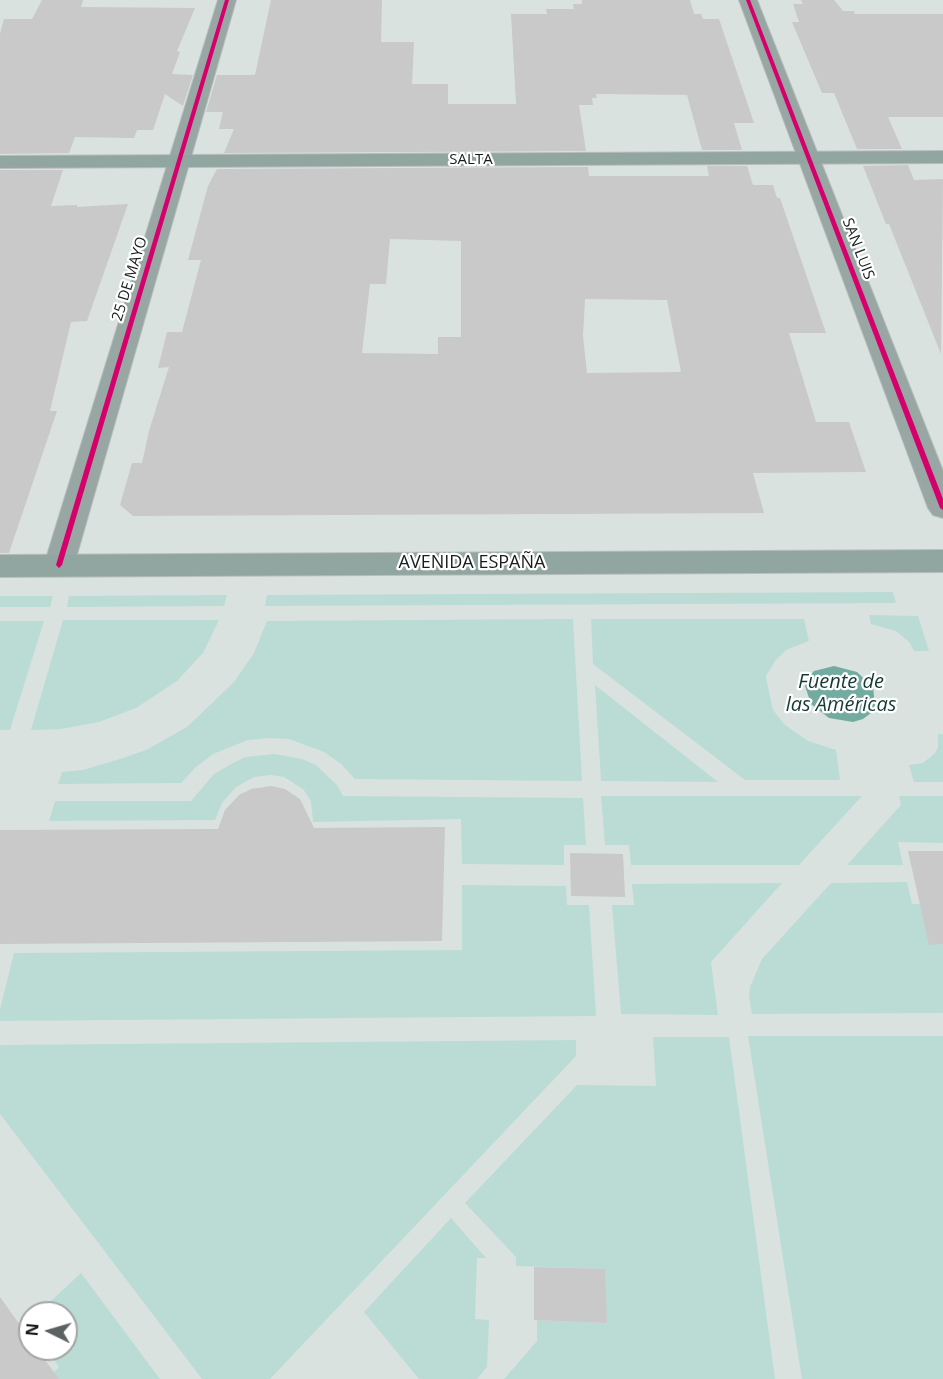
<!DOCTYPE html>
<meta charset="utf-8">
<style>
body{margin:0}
#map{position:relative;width:943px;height:1379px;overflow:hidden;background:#dae2e0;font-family:"Open Sans",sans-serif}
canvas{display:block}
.north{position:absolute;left:18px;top:1301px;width:60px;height:60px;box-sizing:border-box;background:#fff;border:2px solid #a3a5a4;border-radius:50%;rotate:275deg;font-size:16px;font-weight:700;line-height:24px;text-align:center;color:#181d1c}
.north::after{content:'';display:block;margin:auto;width:21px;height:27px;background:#5c6261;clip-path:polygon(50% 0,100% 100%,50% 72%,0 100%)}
</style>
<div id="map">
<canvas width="943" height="1379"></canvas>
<div class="north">N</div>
</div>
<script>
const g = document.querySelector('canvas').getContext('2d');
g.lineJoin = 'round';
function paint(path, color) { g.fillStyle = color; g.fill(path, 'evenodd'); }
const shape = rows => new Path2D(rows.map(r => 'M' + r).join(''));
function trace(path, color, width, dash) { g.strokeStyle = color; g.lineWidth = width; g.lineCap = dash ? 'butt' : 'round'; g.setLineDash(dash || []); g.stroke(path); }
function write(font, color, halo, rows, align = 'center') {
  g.font = font + ' "Open Sans",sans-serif'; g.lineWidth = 4.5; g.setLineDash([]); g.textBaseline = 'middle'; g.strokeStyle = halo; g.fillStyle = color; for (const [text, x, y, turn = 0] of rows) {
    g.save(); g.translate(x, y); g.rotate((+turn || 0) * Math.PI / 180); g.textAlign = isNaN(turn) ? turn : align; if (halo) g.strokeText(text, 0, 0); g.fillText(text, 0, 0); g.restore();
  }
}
paint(shape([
 [893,592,896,603,265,606,267,595],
 [227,595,224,606,67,607,69,596],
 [0,596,53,596,50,607,0,607],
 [869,615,918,616,929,651,914,651,909,642,896,631,871,624],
 [573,619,582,781,355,779,341,764,324,752,289,739,270,738,248,740,213,754,196,767,181,783,58,784,62,772,83,770,123,758,146,750,187,727,234,682,254,653,267,621],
 [591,619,804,619,809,641,786,650,775,661,766,676,769,692,773,710,785,725,808,741,836,750,840,780,745,780,593,664],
 [63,620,219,620,203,653,177,681,136,708,99,722,61,729,31,730],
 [0,621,44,621,10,730,0,730],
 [595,685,718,782,601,781],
 [938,734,943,734,943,782,914,782,909,765,923,763,935,753,938,747],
 [275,754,302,759,316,765,337,785,343,796,583,798,586,845,564,845,564,865,462,864,461,819,313,822,311,801,303,789,284,777,271,775,254,777,236,787,222,803,215,820,49,821,55,801,191,801,214,774,233,763,245,757],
 [601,796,862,796,799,865,631,865,629,845,605,845],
 [899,796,943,796,943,843,898,842,903,865,847,865,901,805],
 [907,882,912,904,943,904,943,1013,752,1014,749,996,750,987,762,959,831,883],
 [782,883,711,962,718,1015,621,1014,612,905,634,905,632,884],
 [462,885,566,886,567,905,589,905,596,1016,0,1021,0,1010,14,953,462,950],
 [748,1036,943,1036,943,1379,802,1379],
 [653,1037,729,1037,775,1379,504,1379,537,1341,537,1320,607,1323,604,1269,516,1266,516,1257,465,1203,577,1085,656,1086],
 [576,1040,576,1056,270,1379,202,1379,0,1114,0,1045],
 [451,1218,486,1258,477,1258,475,1319,489,1320,487,1367,477,1379,419,1379,364,1312],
 [81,1273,160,1379,47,1379,59,1367,46,1349,66,1349,66,1313,38,1313]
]), '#bbdcd4');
paint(shape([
 [834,666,857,672,873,687,875,705,871,713,863,719,853,722,829,718,811,704,805,686,808,678,814,671]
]), '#74aba0');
paint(shape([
 [42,0,83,0,81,7,195,8,177,51,180,52,172,74,193,75,183,106,165,94,153,130,137,130,134,138,75,137,69,153,0,154,0,34,4,19,32,19],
 [271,0,382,0,381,42,414,42,412,84,448,84,448,104,516,104,511,14,547,14,546,9,574,9,573,4,582,4,582,0,690,0,694,14,701,14,703,19,719,19,754,123,734,123,742,150,702,150,687,95,596,94,597,98,592,98,593,105,579,105,586,151,224,153,234,129,219,129,223,112,206,112,217,75,255,75],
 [801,0,834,0,843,11,854,11,855,14,943,14,943,117,888,117,902,149,857,149,834,93,822,93,792,22,799,22,793,4,803,4],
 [908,165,914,180,943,179,941,354,889,224,886,224,863,166],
 [707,166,747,166,753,185,773,185,777,198,780,198,826,333,789,333,816,422,849,422,866,472,753,473,764,513,133,516,120,505,132,463,142,463,149,431,169,367,158,368,167,332,182,332,201,260,188,260,208,186,217,169,588,167,589,176,709,176],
 [390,239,461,241,461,337,438,337,438,354,362,353,370,284,386,284],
 [585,299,667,300,681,372,587,373,583,336],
 [0,170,63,170,51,206,77,205,77,207,128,204,87,321,71,322,50,411,57,411,9,553,0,553],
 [272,786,285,789,300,799,314,828,445,827,442,941,0,944,0,830,218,829,225,810,239,795,251,789],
 [908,851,943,851,943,944,929,945],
 [570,853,623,854,625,897,571,896],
 [534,1267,605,1269,607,1323,534,1320],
 [0,1297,30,1339,30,1349,37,1349,59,1379,0,1379]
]), '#c8c9c8');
const minor = shape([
 [218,0,236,0,74,565,70,573,59,576,48,573,44,565,218,0],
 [739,0,757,0,943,471,943,518,933,515,928,508,739,0]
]);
const secondary = shape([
 [943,151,943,163,0,168,0,156,943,151],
 [943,550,943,572,0,577,0,555,943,550]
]);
trace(minor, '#b8bebc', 2);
trace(secondary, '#b8bebc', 2);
paint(minor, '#98a7a4');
paint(secondary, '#92a6a1');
paint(shape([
 [225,0,229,0,62,565,59,568,56,565,225,0],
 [746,0,750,0,943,499,943,510,940,508,746,0]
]), '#d6006c');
write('15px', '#181d1c', '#fff', [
 ["SALTA",471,160],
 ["SAN LUIS",858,249,69],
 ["25 DE MAYO",130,279,-73]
]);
write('18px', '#181d1c', '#fff', [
 ["AVENIDA ESPAÑA",472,563]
]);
write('italic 20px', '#173b34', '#fff', [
 ["Fuente de",841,682],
 ["las Américas",841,705]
]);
</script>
